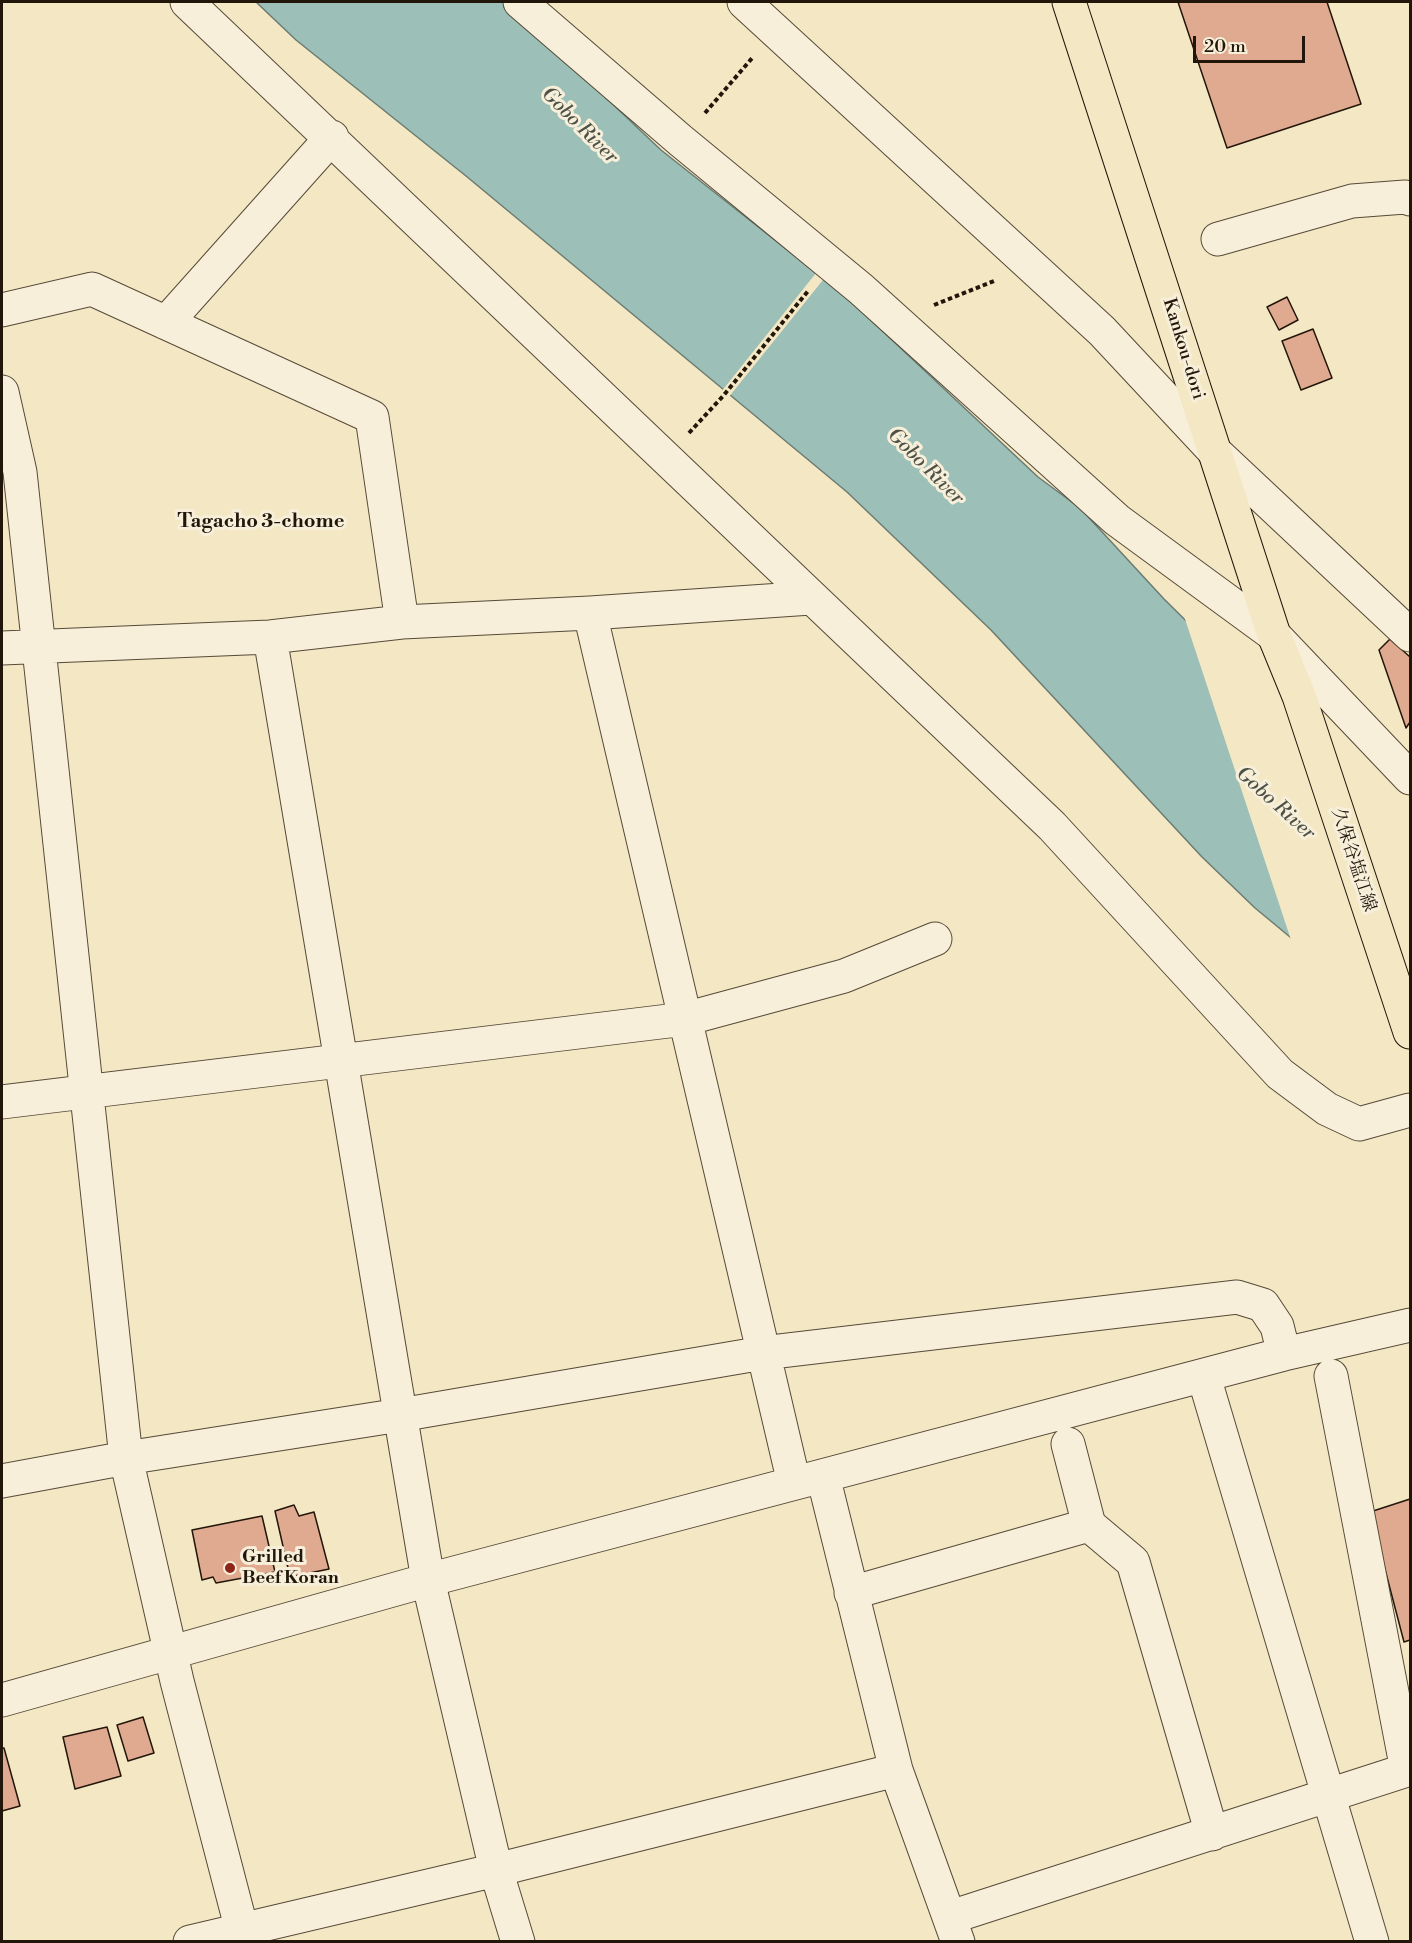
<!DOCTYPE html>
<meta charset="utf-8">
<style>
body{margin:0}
#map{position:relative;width:1412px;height:1943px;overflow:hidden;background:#f3e7c4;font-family:"Libre Bodoni",serif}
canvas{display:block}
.frame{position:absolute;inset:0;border:3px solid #22160a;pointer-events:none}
.scale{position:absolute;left:1193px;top:36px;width:112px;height:27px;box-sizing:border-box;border:3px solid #22160a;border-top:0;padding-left:8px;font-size:18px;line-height:21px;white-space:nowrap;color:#22160a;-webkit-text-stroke:4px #f7efd9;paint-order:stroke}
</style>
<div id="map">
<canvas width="1412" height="1943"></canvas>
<div class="frame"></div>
<div class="scale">20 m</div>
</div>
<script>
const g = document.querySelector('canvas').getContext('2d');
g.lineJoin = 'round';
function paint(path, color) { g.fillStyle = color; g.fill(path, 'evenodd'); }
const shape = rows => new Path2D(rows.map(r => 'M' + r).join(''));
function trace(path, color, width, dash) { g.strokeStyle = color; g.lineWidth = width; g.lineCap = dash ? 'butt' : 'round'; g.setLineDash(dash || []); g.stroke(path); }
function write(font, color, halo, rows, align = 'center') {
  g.font = font + ' "Libre Bodoni","Noto Serif JP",serif'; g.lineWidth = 6; g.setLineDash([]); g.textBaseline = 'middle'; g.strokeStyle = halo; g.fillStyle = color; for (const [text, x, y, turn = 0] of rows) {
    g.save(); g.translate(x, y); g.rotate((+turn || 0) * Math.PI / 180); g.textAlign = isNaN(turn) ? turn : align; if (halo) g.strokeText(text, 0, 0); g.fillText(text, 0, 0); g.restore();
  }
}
const water = shape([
 [256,2,505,2,661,150,843,294,1038,477,1080,508,1164,599,1365,798,1313,956,1255,908,1202,857,991,630,847,492,466,176,296,40,256,2]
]);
paint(water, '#9cbfb8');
trace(water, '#6b7b72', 1.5);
paint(shape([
 [820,268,827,275,728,398,721,392],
 [1183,613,1367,795,1410,830,1410,1018,1385,1007,1292,943]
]), '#f3e7c4');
const building = shape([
 [1178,2,1327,2,1361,104,1227,148,1178,2],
 [1287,297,1298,320,1279,330,1267,307,1287,297],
 [1313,329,1332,378,1301,390,1282,341,1313,329],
 [1390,639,1410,657,1410,722,1406,728,1379,650,1390,639],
 [1410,1499,1410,1640,1404,1642,1370,1512,1410,1499],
 [294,1505,299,1516,314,1512,329,1569,290,1577,275,1511,294,1505],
 [262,1516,275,1572,216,1583,213,1577,202,1580,192,1530,262,1516],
 [143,1717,154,1753,128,1761,117,1725,143,1717],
 [107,1727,121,1776,75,1789,63,1737,107,1727],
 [2,1748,4,1748,20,1806,2,1811,2,1748]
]);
paint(building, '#e0aa90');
trace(building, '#22160a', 1.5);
const minor = shape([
 [187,2,1052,826,1280,1074,1327,1109,1359,1124,1410,1110],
 [520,2,680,140,861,289,1117,520,1274,635,1410,778],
 [744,2,1102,331,1214,451,1410,635],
 [1218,239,1352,201,1405,197,1410,199],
 [2,310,92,289,372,417,402,622],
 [166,323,332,137],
 [2,392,20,472,126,1458,177,1681,245,1942],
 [590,613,794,1483],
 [270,637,428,1580,496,1870,518,1942],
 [2,648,270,637,402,622,590,613,811,598],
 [2,1102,685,1019,844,976,935,939],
 [1331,1376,1407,1770],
 [1204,1377,1372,1942],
 [1068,1444,1089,1525,1133,1562,1212,1834],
 [823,1476,896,1770,958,1942],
 [2,1481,126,1458,400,1415,763,1353,1237,1297,1263,1305,1277,1326,1284,1354],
 [851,1593,1089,1525],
 [2,1700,428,1580,1284,1354,1410,1325],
 [951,1917,1410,1769],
 [190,1942,496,1870,896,1770]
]);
const major = shape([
 [1069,2,1274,635,1299,696,1410,1032]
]);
trace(minor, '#564a38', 35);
trace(major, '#22160a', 35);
trace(shape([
 [705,113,753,57],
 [934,305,994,281],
 [689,433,724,395,808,291]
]), '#22160a', 4, [4.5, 3]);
trace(minor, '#f7efd9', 33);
trace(major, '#f3e7c4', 33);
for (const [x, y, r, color] of [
 [230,1568,6,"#8f2418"]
]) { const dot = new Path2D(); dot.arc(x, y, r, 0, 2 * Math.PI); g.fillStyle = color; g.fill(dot); trace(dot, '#f7efd9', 2); }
write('18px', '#22160a', '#f7efd9', [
 ["Kankou-dori",1183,349,73],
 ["久保谷塩江線",1353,860,72]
]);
write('bold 18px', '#22160a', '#f7efd9', [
 ["Grilled",242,1558],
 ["Beef Koran",242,1579]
], 'left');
write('italic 20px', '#4d5147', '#f7efd9', [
 ["Gobo River",579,126,45],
 ["Gobo River",925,467,45],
 ["Gobo River",1275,804,42]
]);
write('bold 20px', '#22160a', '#f7efd9', [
 ["Tagacho 3-chome",261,522]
]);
</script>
